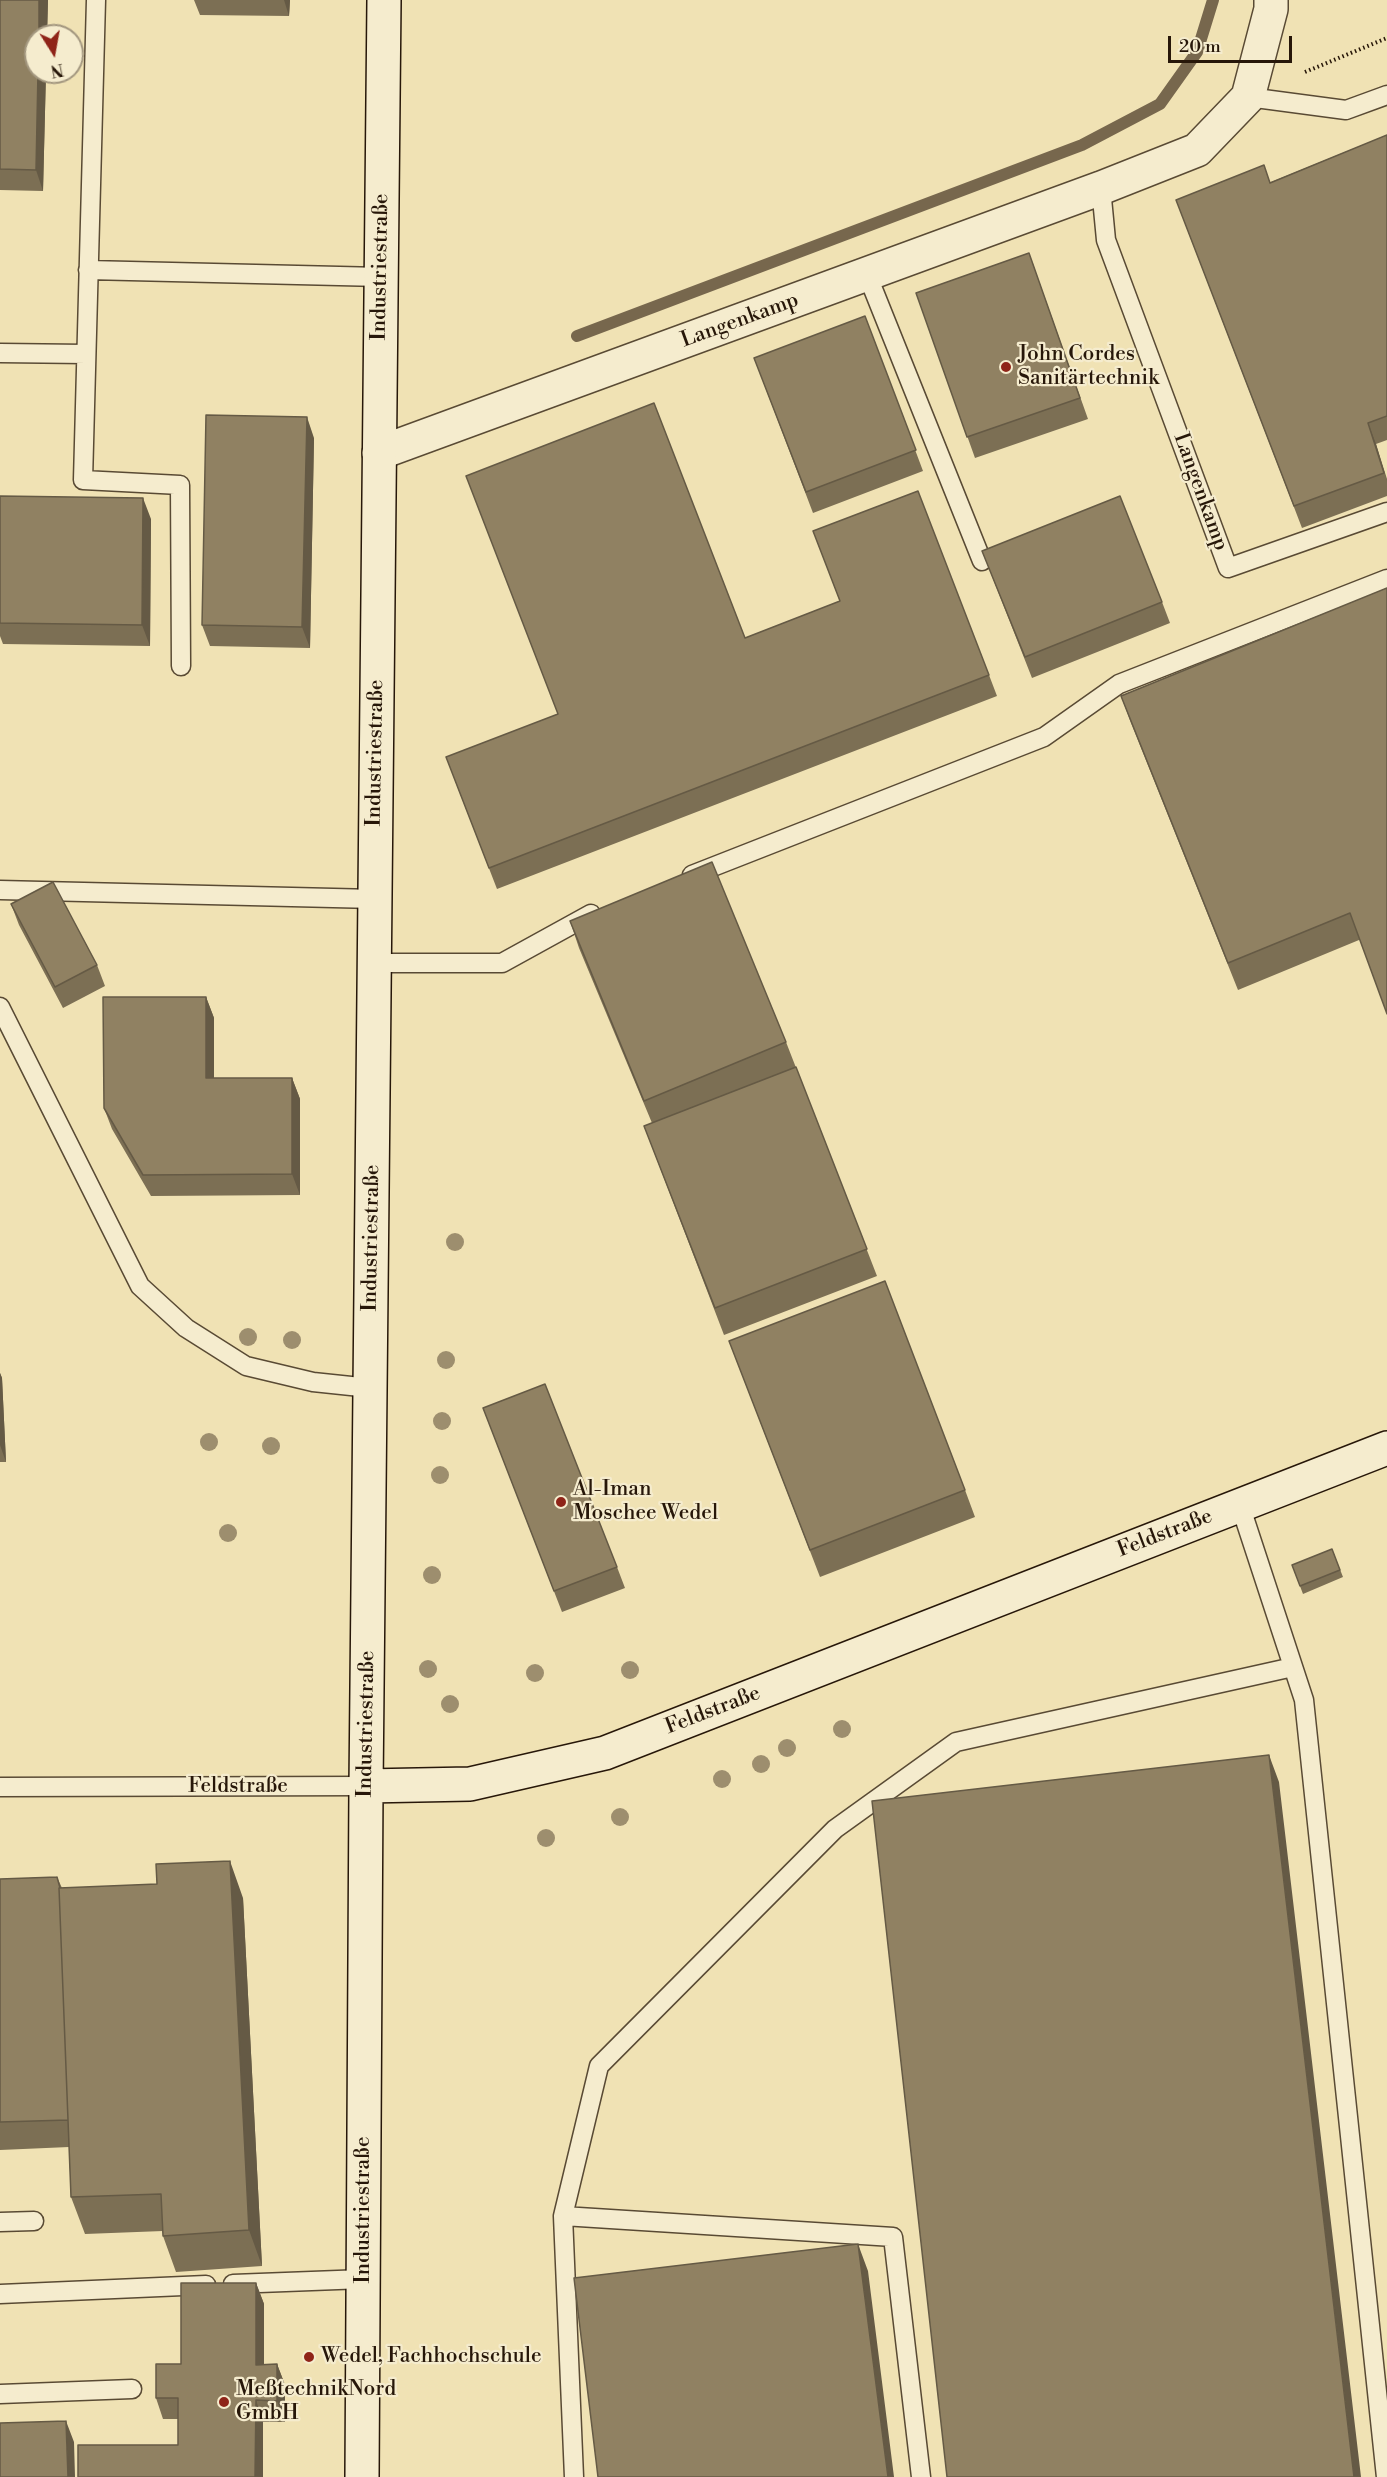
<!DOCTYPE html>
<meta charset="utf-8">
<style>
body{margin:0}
#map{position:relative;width:1387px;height:2477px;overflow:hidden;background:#f0e2b4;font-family:"Libre Bodoni",serif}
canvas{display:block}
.north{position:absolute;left:24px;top:24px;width:60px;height:60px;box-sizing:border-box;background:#f5ecce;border:2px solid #a3977f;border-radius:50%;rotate:169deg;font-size:16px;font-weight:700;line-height:24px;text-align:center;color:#271709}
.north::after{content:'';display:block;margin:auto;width:21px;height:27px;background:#8f2418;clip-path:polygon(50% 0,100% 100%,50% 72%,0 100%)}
.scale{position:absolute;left:1168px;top:36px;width:124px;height:27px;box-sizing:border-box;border:3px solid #271709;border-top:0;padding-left:8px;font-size:18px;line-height:21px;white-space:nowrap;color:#271709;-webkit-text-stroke:4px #f5ecce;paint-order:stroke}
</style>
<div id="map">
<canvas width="1387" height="2477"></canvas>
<div class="north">N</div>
<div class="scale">20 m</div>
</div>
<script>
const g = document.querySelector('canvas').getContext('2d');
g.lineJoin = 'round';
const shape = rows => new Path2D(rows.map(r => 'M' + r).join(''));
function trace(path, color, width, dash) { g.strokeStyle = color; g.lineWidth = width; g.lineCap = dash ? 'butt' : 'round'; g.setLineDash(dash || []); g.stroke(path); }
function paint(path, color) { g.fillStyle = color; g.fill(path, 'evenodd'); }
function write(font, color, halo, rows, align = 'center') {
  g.font = font + ' "Libre Bodoni",serif'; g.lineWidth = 4.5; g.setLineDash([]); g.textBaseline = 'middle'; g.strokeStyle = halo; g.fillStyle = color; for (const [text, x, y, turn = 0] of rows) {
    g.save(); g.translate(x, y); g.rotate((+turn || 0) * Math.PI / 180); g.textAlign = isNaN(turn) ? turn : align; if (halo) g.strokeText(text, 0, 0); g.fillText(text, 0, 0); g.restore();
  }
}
trace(shape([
 [577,336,1082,145,1160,104,1197,52,1213,0]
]), '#77674d', 12);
const lane = shape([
 [96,0,83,480,180,485,181,666],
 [1248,97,1346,110,1387,95],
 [1101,188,1106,240,1228,568,1387,512],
 [88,270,381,277],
 [867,274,982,561],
 [0,353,86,354],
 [692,875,1044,737,1119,684,1387,579],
 [0,890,375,899],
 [374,963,502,963,591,914],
 [0,1007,140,1286,186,1328,246,1366,313,1382,370,1388],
 [1240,1505,1304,1700,1386,2477],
 [0,1787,366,1786],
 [563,2216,893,2237,921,2477],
 [0,2222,34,2221],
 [233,2284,364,2279],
 [0,2294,206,2285],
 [0,2394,132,2389],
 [574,2477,563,2216,599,2066,835,1829,956,1742,1293,1667]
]);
const street = shape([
 [379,453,1101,188,1197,150,1248,97,1271,9,1271,0]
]);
const secondary = shape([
 [366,1786,470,1784,605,1753,1387,1448],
 [362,2477,366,1786,384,0]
]);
trace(lane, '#594a34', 21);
trace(street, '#594a34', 36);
trace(secondary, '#271709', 36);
trace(shape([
 [1305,72,1387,38]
]), '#271709', 4, [1.5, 3]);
trace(lane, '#f5ecce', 18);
trace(street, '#f5ecce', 33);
trace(secondary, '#f5ecce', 33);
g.fillStyle = '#9d8e6e';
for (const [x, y] of [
 [455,1242],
 [248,1337],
 [292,1340],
 [446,1360],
 [442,1421],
 [209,1442],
 [271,1446],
 [440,1475],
 [228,1533],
 [432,1575],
 [428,1669],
 [630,1670],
 [535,1673],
 [450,1704],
 [842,1729],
 [787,1748],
 [761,1764],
 [722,1779],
 [620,1817],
 [546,1838]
]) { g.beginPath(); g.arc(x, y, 9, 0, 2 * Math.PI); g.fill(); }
paint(shape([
 [0,0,48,0,47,36,36,36,36,72,46,72,43,191,0,190],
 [194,0,290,0,289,16,200,15],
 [1387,135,1387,440,1376,444,1387,479,1387,496,1302,528,1184,221,1271,182],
 [1029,253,1088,419,975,458,916,293],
 [865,316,923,471,813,513,762,379],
 [314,438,310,648,210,646,202,625],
 [0,496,151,519,150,646,3,644,0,636],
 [813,531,989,675,997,696,497,889,454,778,558,714,745,638,840,601],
 [982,551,1162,602,1170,623,1032,678],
 [1387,588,1359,940,1238,990,1131,723,1121,696],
 [11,904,97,965,105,986,63,1008,19,925],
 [570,921,786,1042,877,1276,724,1335,644,1126,652,1123,579,948],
 [206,997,214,1018,214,1078,292,1078,300,1099,300,1195,151,1196,112,1129,104,1108],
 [729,1341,965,1490,975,1517,820,1577],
 [0,1373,2,1378,6,1462,0,1462],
 [483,1408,617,1567,625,1588,562,1612],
 [1332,1549,1343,1577,1303,1594,1292,1565],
 [57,1877,62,1888,243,1898,262,2266,176,2272,163,2236,163,2231,85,2234,71,2197,69,2147,0,2150,0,1879],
 [256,2283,264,2304,264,2365,277,2364,285,2385,285,2422,263,2422,263,2477,78,2477,178,2445,178,2419,163,2419,156,2398,181,2364]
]), '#7c6f54');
paint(shape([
 [39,0,48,0,47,36,39,36],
 [284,0,290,0,289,16],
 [38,72,46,72,43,191,36,170],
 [307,417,314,438,310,648,302,627],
 [1368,423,1376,444,1387,481],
 [143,498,151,519,150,646,142,625],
 [206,997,214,1018,214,1099,206,1078],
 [292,1078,300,1099,300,1195,292,1174],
 [0,1373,2,1378,6,1462,0,1445],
 [1269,1755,1279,1782,1361,2477,1354,2477],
 [230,1861,243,1898,262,2266,249,2230],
 [858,2244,868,2271,894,2477,888,2477],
 [256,2283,264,2304,264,2386,256,2365],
 [277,2364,285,2385,285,2422,277,2401],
 [256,2400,263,2422,263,2477,255,2477],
 [66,2421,74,2442,75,2477,68,2477]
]), '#655a45');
const building = shape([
 [0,0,39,0,39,36,36,36,36,72,38,72,36,170,0,169,0,0],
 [1387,135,1387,416,1368,423,1384,473,1294,506,1176,200,1264,165,1270,183,1387,135],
 [1029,253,1080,398,967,437,916,293,1029,253],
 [865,316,916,450,806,492,754,358,865,316],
 [654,403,745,638,840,601,813,531,918,491,989,675,489,868,446,757,558,714,466,476,654,403],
 [206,415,307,417,302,627,202,625,206,415],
 [0,496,143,498,142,625,0,623,0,496],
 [1120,496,1162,602,1025,657,982,551,1120,496],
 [1387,588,1387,1014,1350,913,1228,963,1121,696,1387,588],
 [712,862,786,1042,644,1101,570,921,712,862],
 [53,882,97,965,55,987,11,904,53,882],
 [103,997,206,997,206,1078,292,1078,292,1174,143,1175,104,1108,103,997],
 [796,1067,867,1249,715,1308,644,1126,796,1067],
 [885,1281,965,1490,810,1550,729,1341,885,1281],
 [545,1384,617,1567,554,1591,483,1408,545,1384],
 [1332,1549,1340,1570,1300,1586,1292,1565,1332,1549],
 [1269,1755,1354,2477,947,2477,872,1801,1269,1755],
 [230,1861,249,2230,163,2236,161,2194,71,2197,59,1888,157,1884,156,1864,230,1861],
 [57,1877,60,1888,59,1888,68,2120,0,2122,0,1879,57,1877],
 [858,2244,888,2477,598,2477,574,2278,858,2244],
 [181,2283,256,2283,256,2365,277,2364,277,2401,256,2400,255,2477,78,2477,78,2445,178,2445,178,2398,156,2398,156,2364,181,2364,181,2283],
 [66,2421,68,2477,0,2477,0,2423,66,2421]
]);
paint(building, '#908162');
trace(building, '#655a45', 1.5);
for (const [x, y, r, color] of [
 [1006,367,6,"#8f2418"],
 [561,1502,6,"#8f2418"],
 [309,2357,6,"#8f2418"],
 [224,2402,6,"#8f2418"]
]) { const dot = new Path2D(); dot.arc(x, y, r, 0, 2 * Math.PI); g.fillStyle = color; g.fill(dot); trace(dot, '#f5ecce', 2); }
write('21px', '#271709', '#f5ecce', [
 ["Industriestraße",381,267,-89],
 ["Langenkamp",740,321,-20],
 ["Langenkamp",1200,492,70],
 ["Industriestraße",376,753,-89],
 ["Industriestraße",372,1238,-89],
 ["Feldstraße",1165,1534,-21],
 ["Feldstraße",713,1711,-21],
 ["Industriestraße",367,1724,-89],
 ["Feldstraße",238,1787],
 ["Industriestraße",364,2210,-90]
]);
write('21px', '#271709', '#f5ecce', [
 ["John Cordes",1018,355],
 ["Sanitärtechnik",1018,379],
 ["Al-Iman",573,1490],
 ["Moschee Wedel",573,1514],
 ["Wedel, Fachhochschule",321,2357],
 ["MeßtechnikNord",236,2390],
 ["GmbH",236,2414]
], 'left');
</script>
